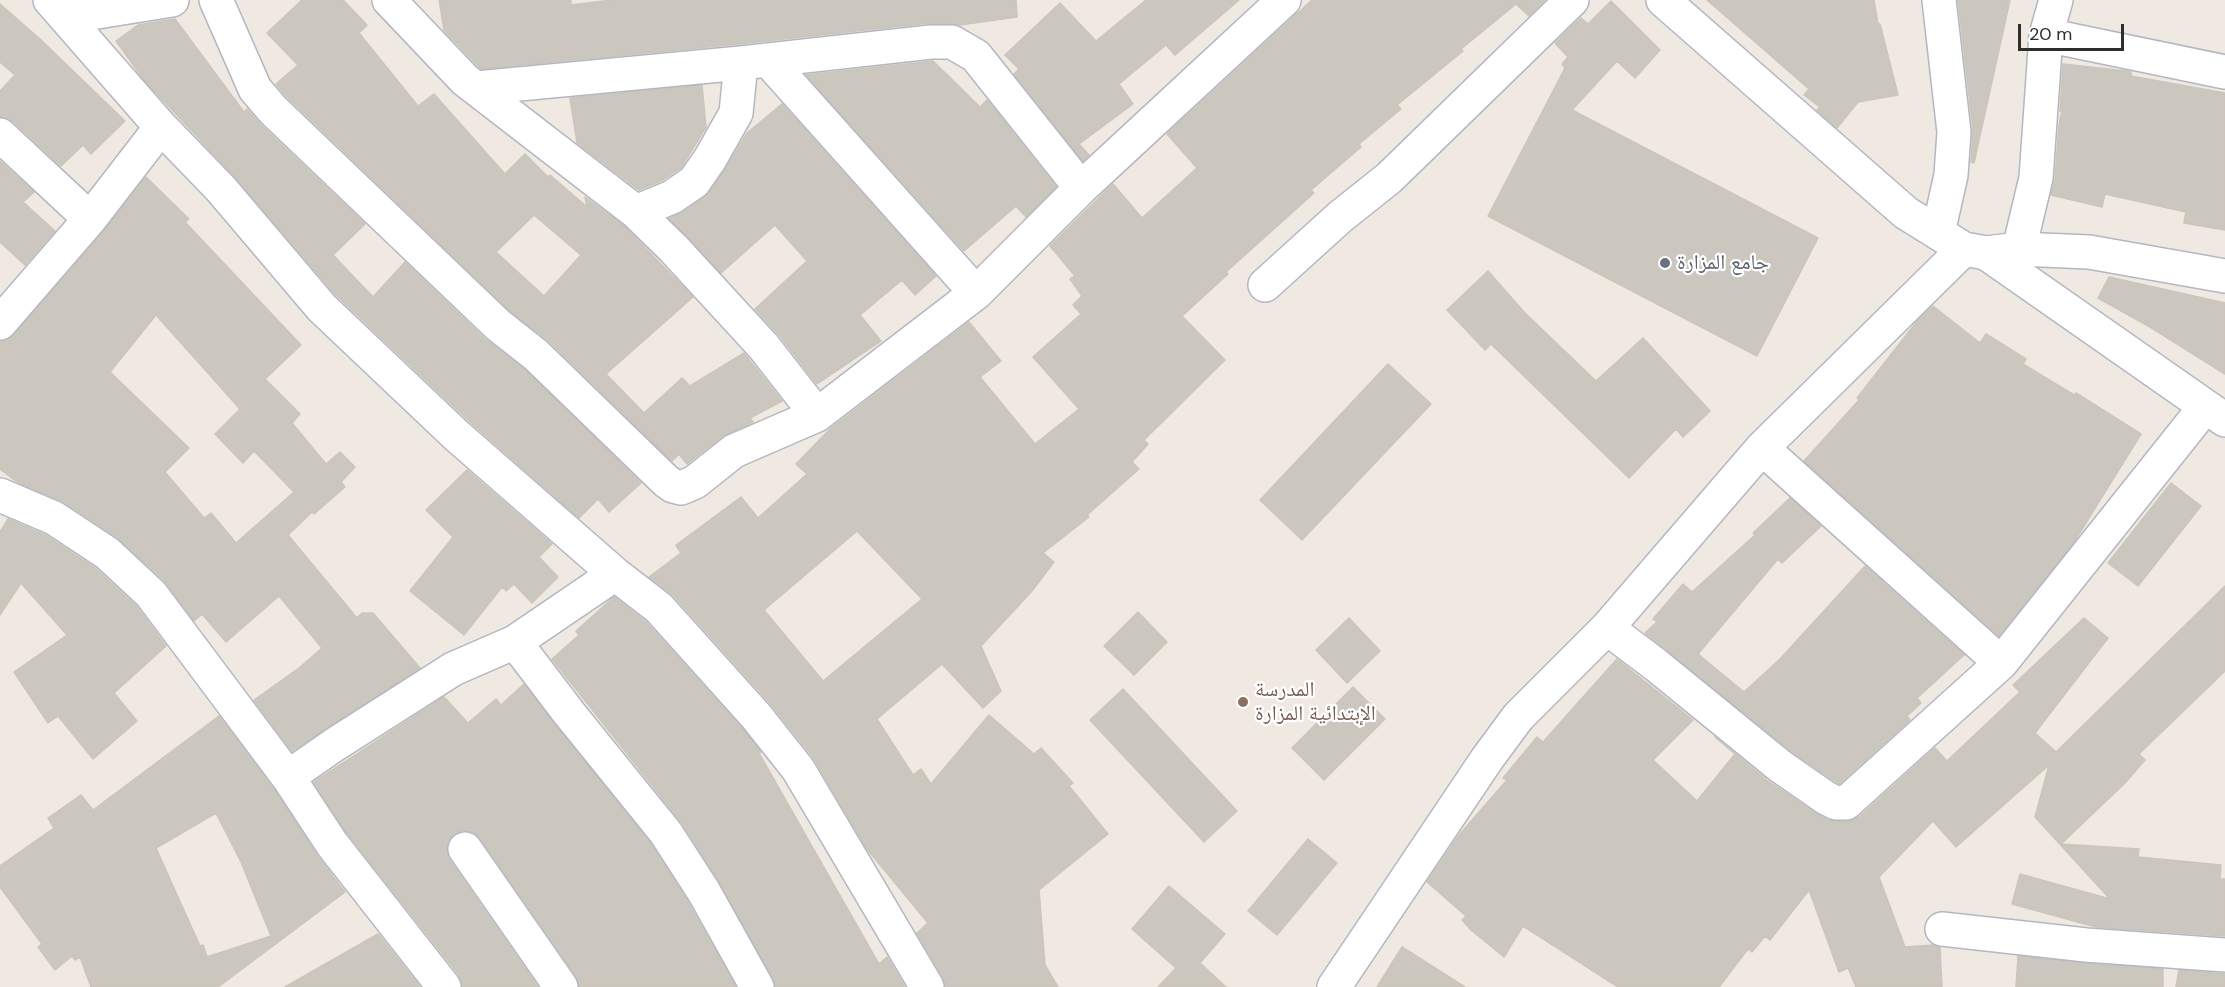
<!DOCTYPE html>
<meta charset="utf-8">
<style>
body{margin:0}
#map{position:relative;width:2225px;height:987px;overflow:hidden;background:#efe9e1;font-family:"DM Sans",sans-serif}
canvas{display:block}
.scale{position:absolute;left:2018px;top:24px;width:106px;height:27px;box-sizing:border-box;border:3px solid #2e2e2e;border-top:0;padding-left:8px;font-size:18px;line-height:21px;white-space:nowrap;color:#2e2e2e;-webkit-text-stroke:4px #fff;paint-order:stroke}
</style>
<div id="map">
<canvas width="2225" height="987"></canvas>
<div class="scale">20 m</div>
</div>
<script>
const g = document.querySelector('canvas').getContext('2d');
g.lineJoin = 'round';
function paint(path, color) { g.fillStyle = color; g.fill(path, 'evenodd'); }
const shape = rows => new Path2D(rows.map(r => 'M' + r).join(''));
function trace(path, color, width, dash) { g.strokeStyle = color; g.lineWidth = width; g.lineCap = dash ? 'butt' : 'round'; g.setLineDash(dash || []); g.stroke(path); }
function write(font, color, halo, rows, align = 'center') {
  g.font = font + ' "DM Sans","Noto Naskh Arabic",sans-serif'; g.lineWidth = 4.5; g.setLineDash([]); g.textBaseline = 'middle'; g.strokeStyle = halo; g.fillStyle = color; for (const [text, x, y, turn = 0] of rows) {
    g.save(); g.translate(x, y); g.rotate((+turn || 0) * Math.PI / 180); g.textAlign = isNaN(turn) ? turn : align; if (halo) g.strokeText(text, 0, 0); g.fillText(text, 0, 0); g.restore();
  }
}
const building = shape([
 [302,0,343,0,367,25,359,33,418,106,434,94,505,174,525,154,548,177,550,175,587,207,585,197,624,226,693,297,606,374,644,413,682,378,690,386,744,353,782,401,750,418,753,422,723,436,687,464,679,454,672,461,549,341,510,311,287,97,276,84,298,65,267,33,302,0],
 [534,215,581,255,544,296,496,252,534,215],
 [439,0,571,0,571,5,612,0,1016,0,1017,17,960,25,929,23,739,44,481,69,444,30,439,0],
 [1146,0,1239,0,1175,55,1166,45,1119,84,1133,104,1079,144,1089,155,1083,161,1014,74,1019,69,1005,55,1060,3,1096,41,1146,0],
 [1312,0,1545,0,1529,16,1516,4,1461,49,1463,51,1397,105,1401,109,1359,144,1361,147,1311,190,1314,193,1226,272,1228,274,1182,316,1225,360,1144,440,1148,444,1132,462,1139,469,1087,515,1089,517,1043,553,1054,562,1032,591,981,646,1001,691,983,708,942,664,877,719,913,775,921,769,931,784,989,715,1034,754,1041,748,1073,783,1069,786,1108,834,1039,890,1045,965,1058,987,946,987,943,977,917,933,928,923,867,849,813,757,770,703,673,595,649,577,681,553,676,545,741,497,758,518,807,474,796,464,830,429,969,322,1001,361,980,377,1035,444,1079,409,1033,357,1081,314,1073,305,1082,296,1070,279,1075,276,1050,246,1113,184,1142,218,1197,168,1167,134,1312,0],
 [857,531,922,599,823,681,764,610,857,531],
 [1707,0,1874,0,1878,24,1880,24,1898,95,1858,102,1837,128,1817,110,1820,107,1804,95,1809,89,1707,0],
 [1958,0,2010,0,1974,163,1971,162,1973,130,1958,0],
 [1611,1,1660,50,1635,78,1617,61,1572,110,1818,238,1757,356,1488,216,1565,68,1562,64,1568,57,1555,43,1581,18,1588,24,1611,1],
 [0,4,40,39,125,121,91,154,83,145,61,166,13,121,0,117,0,91,15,75,0,62,0,4],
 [175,19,244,112,247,109,260,124,365,224,333,255,373,297,405,262,485,339,524,369,641,483,609,512,598,499,579,518,469,421,336,295,235,177,144,80,116,41,138,25,175,19],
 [933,61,980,107,987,100,1056,187,1026,217,1016,206,964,251,806,75,933,61],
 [2063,64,2126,71,2131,72,2131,76,2225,93,2225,230,2184,223,2186,212,2105,194,2102,207,2051,195,2055,179,2059,124,2062,111,2060,111,2063,64],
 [702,85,706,127,681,168,663,180,639,190,577,143,570,98,702,85],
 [782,104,936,276,915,295,902,280,860,315,881,341,817,384,779,335,755,309,807,261,775,225,721,273,669,218,683,212,709,193,726,168,747,133,782,104],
 [0,161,34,192,23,202,55,231,25,265,0,242,0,161],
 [146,177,189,219,185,222,301,345,265,379,300,414,292,423,326,464,340,452,355,467,341,482,345,487,314,514,312,512,288,535,357,618,362,613,373,613,420,668,292,751,254,700,299,668,322,648,279,596,226,642,202,614,194,621,164,580,117,537,64,502,17,482,0,469,0,341,7,340,14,335,104,231,146,177],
 [156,315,240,409,215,434,243,463,254,451,294,492,236,543,211,513,204,518,165,472,189,448,110,372,156,315],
 [1488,271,1525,313,1596,381,1643,338,1710,411,1683,437,1676,429,1629,478,1491,344,1485,350,1447,310,1488,271],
 [2109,277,2225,303,2225,374,2150,327,2098,298,2109,277],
 [1933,306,1980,343,1986,334,2026,359,2023,364,2074,395,2076,393,2141,434,2074,542,1999,636,1804,461,1859,400,1857,398,1918,320,1933,306],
 [1388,364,1431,404,1302,540,1260,500,1388,364],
 [467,470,552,544,539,557,558,577,532,603,514,584,506,591,502,587,464,635,410,591,453,537,426,510,467,470],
 [2171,483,2201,506,2138,586,2108,563,2171,483],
 [1790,498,1821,526,1782,563,1778,559,1698,654,1744,692,1780,659,1865,566,1964,655,1917,698,1921,703,1907,716,1910,720,1839,784,1791,751,1645,633,1657,622,1653,619,1683,584,1692,592,1755,535,1753,533,1790,498],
 [8,519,45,535,95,568,137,607,166,646,114,693,137,721,93,759,58,716,48,723,14,672,67,635,21,583,0,615,0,532,8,519],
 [2225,586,2225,671,2139,754,2145,760,2124,784,2061,844,2139,849,2138,857,2221,865,2220,879,2225,879,2225,936,2096,927,2012,904,2020,874,2110,899,2035,817,2049,765,1956,847,1933,821,1879,877,1905,947,1933,945,1940,948,1942,987,1856,987,1848,968,1839,972,1809,890,1770,940,1765,936,1752,952,1748,949,1719,987,1618,987,1523,926,1504,957,1471,930,1462,920,1466,916,1427,882,1459,835,1507,780,1503,778,1537,737,1543,742,1617,659,1693,720,1653,760,1697,801,1735,754,1715,737,1768,781,1815,813,1828,820,1846,822,1859,817,1935,748,1947,761,2020,692,2013,685,2084,618,2108,638,2035,733,2056,752,2225,586],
 [614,597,646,622,742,728,761,752,759,753,879,964,887,957,905,987,776,987,773,978,720,883,682,823,552,659,579,635,576,631,614,597],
 [1138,612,1167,642,1134,675,1104,646,1138,612],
 [1349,618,1380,651,1347,683,1316,650,1349,618],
 [524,684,651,844,688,902,736,987,579,987,576,976,480,838,473,832,464,830,455,833,448,841,446,850,449,859,538,987,462,987,459,975,347,833,314,782,444,697,468,723,496,699,501,705,524,684],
 [1353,687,1385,719,1324,780,1292,748,1353,687],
 [1123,689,1237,811,1204,842,1090,720,1123,689],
 [219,716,273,788,316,854,345,892,218,987,91,987,80,957,75,960,72,956,55,970,38,947,42,944,0,887,0,866,54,828,48,818,81,795,93,810,219,716],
 [216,813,241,862,271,936,207,957,203,945,200,946,156,848,216,813],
 [1308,839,1337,863,1277,935,1248,911,1308,839],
 [1169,886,1225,934,1200,963,1226,987,1158,987,1176,968,1132,929,1169,886],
 [378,934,420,987,285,987,378,934],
 [1402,947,1465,987,1377,987,1402,947],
 [2018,956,2163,969,2163,987,2016,987,2018,956],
 [2179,970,2225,974,2225,987,2176,987,2179,970]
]);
paint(building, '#cbc7bf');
trace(building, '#cbc5ba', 1.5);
const minor = shape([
 [50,0,161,127,221,189,322,308,456,435,615,574,659,608,756,716,798,769,927,987],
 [216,0,255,89,273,110,498,325,536,355,666,481,673,486,681,488,695,482,734,451,817,415,976,293,1081,188,1284,0],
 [389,0,465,80,636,212,673,248,764,347,817,415],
 [66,17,172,0],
 [2046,35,2225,72],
 [768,60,976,293],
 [477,88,741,63,931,42,952,42,976,56,1081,188],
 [0,135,90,219],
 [636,212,672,197,694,182,710,159,736,113,741,63],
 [2019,249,2036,178,2046,35,2056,0],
 [1986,253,2225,420],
 [1265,285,1340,217,1389,178,1572,0],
 [0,323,90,219,161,127],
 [1762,448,2001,663],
 [0,495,54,518,107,553,151,594,288,777,332,844,444,987],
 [1607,628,1656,665,1780,766,1826,798,1836,803,1846,803,2001,663,2205,407],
 [515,642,569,713,666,833,704,892,757,987],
 [288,777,334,745,453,669,515,642,615,574],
 [465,849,561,987],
 [1942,929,2086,945,2225,955],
 [1334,987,1487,759,1518,717,1607,628,1762,448,1964,249]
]);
const tertiary = shape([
 [1663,0,1906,213,1964,249,1986,253,2019,249,2089,252,2225,276],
 [1938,233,1951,175,1954,132,1939,0]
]);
trace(minor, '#b4b7c1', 36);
trace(tertiary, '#b4b7c1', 36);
trace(minor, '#fff', 33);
trace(tertiary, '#fff', 33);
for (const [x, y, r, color] of [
 [1665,263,6,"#6b7280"],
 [1243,702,6,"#8d6e63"]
]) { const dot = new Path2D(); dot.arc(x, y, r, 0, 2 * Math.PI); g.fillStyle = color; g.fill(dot); trace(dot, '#fff', 2); }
write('21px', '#5b616d', '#fff', [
 ["جامع المزارة",1677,263]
], 'left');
write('21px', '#785e54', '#fff', [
 ["المدرسة",1255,690],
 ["الإبتدائية المزارة",1255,714]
], 'left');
</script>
